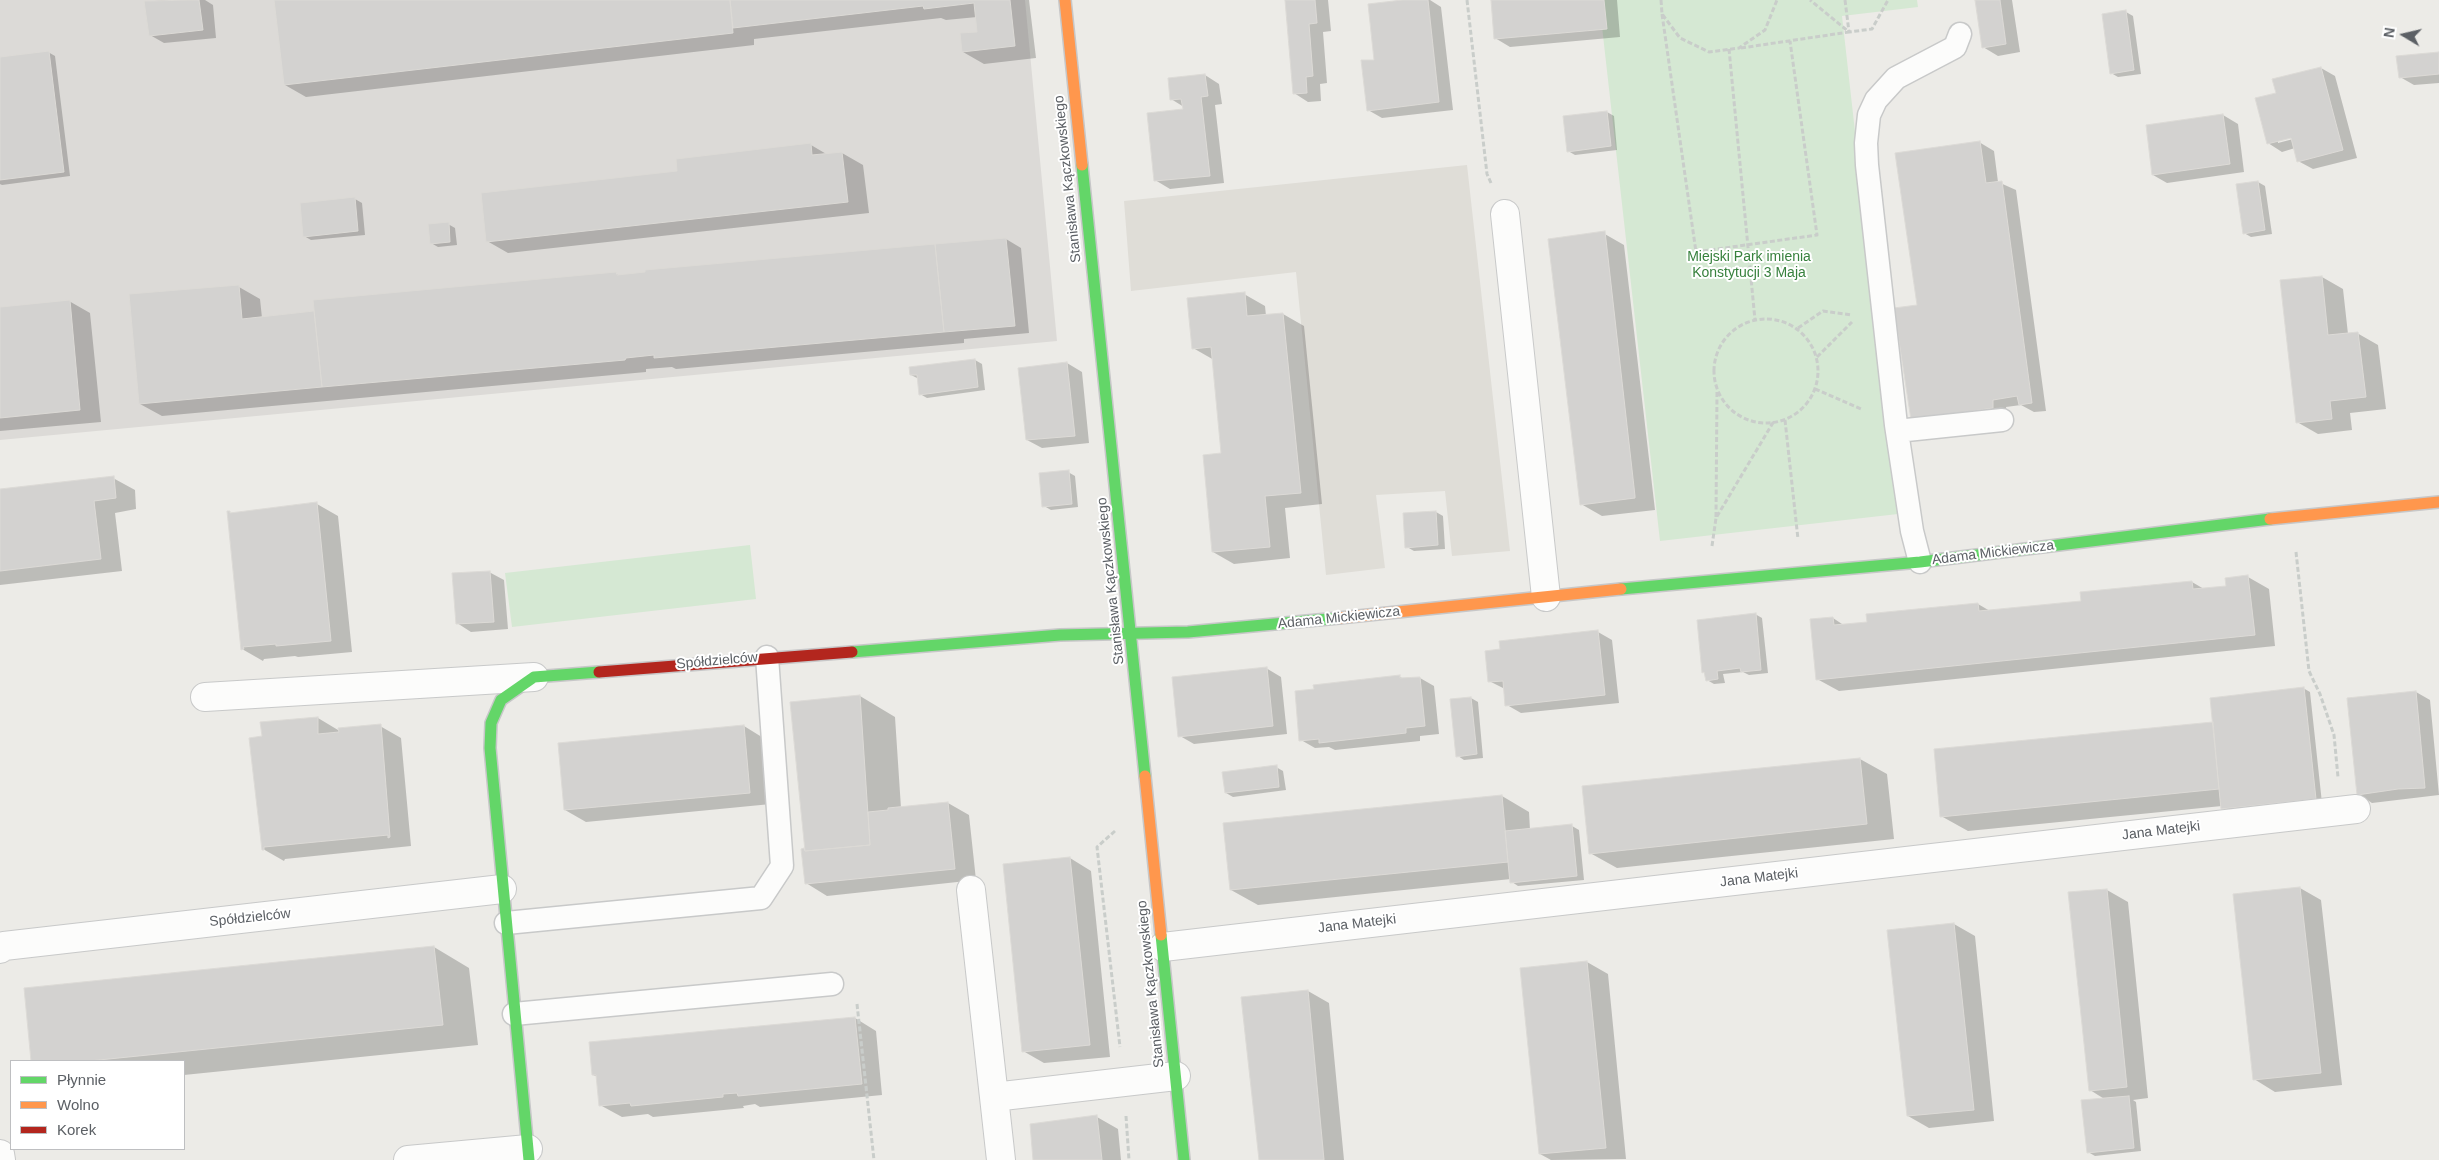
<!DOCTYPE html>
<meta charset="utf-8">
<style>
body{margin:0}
#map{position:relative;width:2439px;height:1160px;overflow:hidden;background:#ecebe7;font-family:Helvetica,sans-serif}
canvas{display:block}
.legend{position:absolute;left:10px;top:1060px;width:175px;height:90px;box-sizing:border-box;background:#fff;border:1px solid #bebfc1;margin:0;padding:6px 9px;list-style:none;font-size:15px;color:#5c6065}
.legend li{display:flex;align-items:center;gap:10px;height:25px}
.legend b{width:25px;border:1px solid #bebfc1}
.north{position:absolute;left:2379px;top:10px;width:50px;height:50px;-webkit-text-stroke:4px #fff;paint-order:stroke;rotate:279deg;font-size:14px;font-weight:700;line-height:20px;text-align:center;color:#5c6065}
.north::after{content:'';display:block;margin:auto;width:18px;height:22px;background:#5c6065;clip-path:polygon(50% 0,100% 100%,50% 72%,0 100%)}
</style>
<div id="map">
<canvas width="2439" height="1160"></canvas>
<ul class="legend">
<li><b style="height:6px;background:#63d668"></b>Płynnie</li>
<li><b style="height:6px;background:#ff974d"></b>Wolno</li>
<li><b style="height:6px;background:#b3261e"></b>Korek</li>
</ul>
<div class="north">N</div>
</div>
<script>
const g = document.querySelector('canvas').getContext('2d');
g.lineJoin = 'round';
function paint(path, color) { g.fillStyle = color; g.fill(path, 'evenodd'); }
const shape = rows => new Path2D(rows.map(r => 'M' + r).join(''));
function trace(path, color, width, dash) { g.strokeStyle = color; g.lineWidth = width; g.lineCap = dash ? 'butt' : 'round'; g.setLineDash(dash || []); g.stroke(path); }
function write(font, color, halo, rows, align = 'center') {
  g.font = font + ' Helvetica,sans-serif'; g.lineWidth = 4; g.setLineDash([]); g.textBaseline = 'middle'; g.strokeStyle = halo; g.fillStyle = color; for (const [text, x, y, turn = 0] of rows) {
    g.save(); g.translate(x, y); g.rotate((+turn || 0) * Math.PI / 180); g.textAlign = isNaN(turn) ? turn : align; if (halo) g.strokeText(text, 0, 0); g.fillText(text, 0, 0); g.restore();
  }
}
paint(shape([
 [0,0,1025,0,1057,341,0,440]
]), '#dcdad7');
paint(shape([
 [1467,165,1510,551,1452,556,1445,491,1376,495,1385,568,1326,575,1296,272,1131,291,1124,201]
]), '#dfddd7');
paint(shape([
 [1599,0,1917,0,1918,7,1842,16,1898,514,1660,541],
 [750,545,756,599,512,627,505,573]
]), '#d5e8d3');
paint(shape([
 [164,0,205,0,213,5,216,38,164,43,150,35,145,2],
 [275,0,1029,0,1036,58,984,64,963,52,979,33,977,17,946,20,941,18,754,39,754,45,306,97,285,85],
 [1286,0,1328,0,1331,31,1323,32,1327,83,1320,84,1321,101,1308,102,1294,93],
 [1413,0,1430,0,1441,7,1453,110,1382,118,1368,110],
 [1492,0,1617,0,1620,37,1510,47,1495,38],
 [1976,0,2012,0,2020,52,1998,56,1983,47],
 [2126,12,2133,16,2141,74,2118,77,2111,73],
 [48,52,55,56,70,176,2,185,0,184,0,59],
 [2439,52,2439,83,2414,85,2400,77],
 [2321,68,2335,76,2357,158,2313,169,2298,161,2295,148,2282,152,2268,143,2277,94],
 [2297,135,2297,138,2278,143,2278,140],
 [1205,75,1219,84,1222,104,1215,105,1224,183,1170,189,1155,180,1184,110,1184,107,1171,99],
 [1607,112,1614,116,1617,150,1575,155,1568,151],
 [2223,115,2238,124,2244,172,2167,183,2153,175],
 [1979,142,1994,151,1998,182,2016,190,2046,411,2034,412,2021,405,2006,407,2007,416,1912,419,1918,306],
 [811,145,828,155,842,153,863,165,869,213,508,253,487,241,679,172],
 [2258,182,2265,186,2272,234,2251,237,2244,233],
 [355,199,362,203,365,235,311,240,304,236],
 [448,224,455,228,457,245,438,247,431,243],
 [1603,233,1624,245,1655,510,1602,516,1581,504],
 [1006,239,1021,248,1029,333,964,339,964,343,676,369,672,367,646,369,646,372,162,416,140,404,239,287,260,299,262,318,616,274,620,276,647,274,646,271],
 [2322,277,2343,289,2348,334,2357,333,2378,345,2386,409,2350,413,2352,430,2318,434,2297,422],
 [1244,294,1265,306,1266,316,1283,314,1304,326,1322,504,1285,508,1290,558,1234,564,1213,552,1223,454,1214,360,1193,348],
 [69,301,90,313,101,422,0,431,0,308],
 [975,360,982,364,985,390,927,398,920,394,919,379,911,375],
 [1067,363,1082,372,1089,443,1042,448,1027,440,1020,369],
 [1068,472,1075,476,1078,507,1051,510,1044,506],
 [113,478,135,490,136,509,115,513,122,571,0,585,0,490],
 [317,504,338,516,352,652,298,657,295,656,264,659,263,661,242,649,229,515],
 [1436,512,1443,516,1445,549,1414,551,1407,547],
 [489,572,504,580,508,629,471,632,457,623],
 [2248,577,2269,589,2275,646,1839,691,1817,679,1833,618,1845,626,1978,604,1990,611,2082,602,2082,593,2192,582,2204,589,2227,587],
 [1755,614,1762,618,1768,673,1749,675,1743,672,1723,674,1725,683,1714,684,1707,680,1704,672],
 [1598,632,1612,640,1619,703,1521,713,1507,705,1505,689,1489,681],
 [1266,668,1281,677,1287,734,1194,744,1180,736],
 [1400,677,1404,679,1420,678,1434,686,1439,734,1420,736,1420,741,1335,750,1329,747,1315,748,1301,740],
 [2303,688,2310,692,2322,803,2229,812,2222,806,1968,831,1941,816,2214,723],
 [2416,692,2430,700,2439,795,2372,803,2358,794],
 [860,696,895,717,901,808,948,803,969,815,976,880,827,896,806,883,804,850,806,851],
 [1471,698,1478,702,1483,758,1464,760,1458,756],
 [318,718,338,730,380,726,401,738,411,846,285,859,284,861,263,849,252,741,249,739,263,737],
 [744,726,765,739,771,804,586,822,565,810],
 [1860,759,1887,774,1894,839,1617,868,1590,853,1583,788],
 [1276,767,1283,771,1286,790,1233,797,1226,793],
 [1502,796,1529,812,1530,830,1572,826,1579,830,1584,880,1518,886,1512,882,1511,879,1258,905,1231,890],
 [1070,858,1091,871,1110,1057,1044,1063,1023,1051],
 [2300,888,2321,900,2342,1085,2275,1092,2254,1079],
 [2107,890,2128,902,2148,1098,2133,1100,2136,1102,2141,1151,2095,1156,2088,1152,2106,1100,2090,1090],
 [1954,924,1975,936,1994,1121,1929,1128,1908,1116],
 [434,947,469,968,478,1045,184,1075,184,1061,32,1061,25,989],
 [1587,962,1608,974,1626,1159,1551,1160,1540,1154,1522,969],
 [1308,991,1329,1003,1344,1160,1260,1160],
 [855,1018,876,1031,882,1095,760,1107,755,1104,743,1106,744,1108,653,1117,648,1114,622,1117,600,1105,598,1077,593,1075,590,1043],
 [1097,1117,1118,1129,1121,1160,1035,1160]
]), '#0003');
const building = shape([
 [199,0,203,30,149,36,144,1,199,0],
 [274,0,730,0,733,33,284,85,274,0],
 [730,0,1010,0,1015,46,962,52,960,33,977,32,974,3,924,9,923,6,733,28,730,0],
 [1285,0,1315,0,1317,23,1309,24,1313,76,1306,77,1307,93,1293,94,1285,0],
 [1402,0,1428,0,1439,102,1367,111,1361,60,1374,60,1368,4,1402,0],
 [1491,0,1604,0,1607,29,1494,39,1491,0],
 [1975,0,2000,0,2006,44,1982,48,1975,0],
 [2126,10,2134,70,2110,74,2102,14,2126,10],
 [49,51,64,172,0,180,0,57,49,51],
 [2439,52,2439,74,2399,78,2396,56,2439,52],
 [2321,67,2343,150,2297,162,2291,138,2267,144,2255,98,2276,93,2272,79,2321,67],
 [1205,74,1208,96,1201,97,1210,176,1154,181,1147,113,1183,109,1181,99,1170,100,1168,78,1205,74],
 [1607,111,1611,146,1567,152,1563,116,1607,111],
 [2223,114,2230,164,2152,175,2146,125,2223,114],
 [1980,141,1986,183,2002,181,2032,403,2019,405,2017,396,1993,400,1993,408,1911,420,1894,308,1917,305,1895,153,1980,141],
 [811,143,812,155,842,152,848,202,486,242,481,193,677,171,676,159,811,143],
 [2258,181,2265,230,2243,234,2236,184,2258,181],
 [355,197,358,231,303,237,300,203,355,197],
 [449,222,450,242,430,244,428,224,449,222],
 [1605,231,1635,496,1635,498,1580,505,1548,239,1605,231],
 [1006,238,1015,326,944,332,935,244,1006,238],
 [935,244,944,332,654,358,654,355,626,358,625,360,322,387,313,300,616,272,617,275,645,272,645,270,935,244],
 [2322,276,2328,335,2358,332,2366,397,2330,401,2332,419,2296,423,2280,280,2322,276],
 [239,285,242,319,314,311,322,387,139,404,129,294,239,285],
 [1245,292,1247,316,1283,313,1301,493,1265,496,1270,547,1212,552,1203,455,1221,453,1211,347,1192,349,1187,298,1245,292],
 [70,300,80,410,0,418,0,307,70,300],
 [975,359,978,387,919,395,917,375,910,375,909,367,975,359],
 [1067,362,1075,436,1026,440,1018,368,1067,362],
 [1069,470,1072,504,1042,507,1039,473,1069,470],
 [114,476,116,498,94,501,101,559,0,571,0,489,114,476],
 [317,502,331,641,276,646,276,644,243,647,244,649,241,650,227,511,230,511,230,513,317,502],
 [1436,511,1438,545,1405,548,1403,513,1436,511],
 [490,571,494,622,456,624,452,573,490,571],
 [2248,575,2255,635,1816,680,1810,619,1833,617,1834,625,1867,622,1866,614,1978,603,1979,611,2081,601,2080,592,2192,581,2193,589,2226,586,2225,578,2248,575],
 [1756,613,1761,670,1741,672,1740,668,1717,671,1718,679,1706,681,1704,672,1702,673,1697,620,1756,613],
 [1598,630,1605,695,1505,706,1503,681,1488,682,1485,651,1500,649,1499,641,1598,630],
 [1267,667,1273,726,1178,737,1172,677,1267,667],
 [1400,675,1400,678,1420,677,1425,726,1406,728,1406,733,1319,743,1319,739,1299,741,1295,691,1314,689,1313,685,1400,675],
 [2304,687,2316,799,2221,809,2210,698,2304,687],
 [2416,691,2425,788,2398,789,2357,795,2347,698,2416,691],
 [860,695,870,845,805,851,790,702,860,695],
 [1471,697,1477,754,1456,757,1450,699,1471,697],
 [318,717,318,734,339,732,338,728,381,724,390,837,388,838,388,835,264,847,264,850,262,850,249,738,262,736,260,722,318,717],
 [2213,722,2219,789,1940,817,1934,749,2213,722],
 [744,725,750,793,564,810,558,743,744,725],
 [1860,758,1867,824,1589,854,1582,786,1860,758],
 [1277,765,1279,787,1225,793,1222,772,1277,765],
 [1502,795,1508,862,1230,890,1223,823,1502,795],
 [948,802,955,869,805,884,801,849,804,848,805,851,870,845,868,812,888,810,888,808,948,802],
 [1572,824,1577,876,1510,883,1505,831,1572,824],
 [1070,857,1090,1045,1022,1052,1003,864,1070,857],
 [2300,887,2321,1073,2253,1080,2233,894,2300,887],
 [2107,889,2127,1087,2089,1091,2068,892,2107,889],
 [1954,923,1974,1110,1907,1116,1887,930,1954,923],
 [434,946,443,1025,89,1061,31,1061,24,988,434,946],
 [1587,961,1606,1148,1539,1154,1520,968,1587,961],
 [1308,990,1324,1160,1259,1160,1241,997,1308,990],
 [855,1017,862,1084,738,1096,737,1093,723,1094,723,1097,631,1106,630,1103,599,1106,596,1075,592,1075,589,1042,855,1017],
 [2129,1096,2134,1148,2087,1153,2081,1100,2129,1096],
 [1097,1115,1102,1160,1033,1160,1030,1124,1097,1115]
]);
paint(building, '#d3d2d0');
trace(building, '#dcdad6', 1);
const lane = shape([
 [1897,431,2002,420],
 [1920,562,1912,531,1896,425,1867,165,1866,143,1869,115,1876,100,1896,78,1955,47,1960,34],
 [506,923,761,898,782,866,767,657],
 [514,1014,832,984]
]);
const street = shape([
 [1505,214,1546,597],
 [205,697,534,677],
 [971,890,1001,1160],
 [1163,947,2356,809],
 [0,949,4,946,502,889],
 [994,1097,1176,1076],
 [0,1154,1,1160],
 [408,1160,528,1149]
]);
const fast = shape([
 [1082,165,1145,776],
 [1621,589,1920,562,2270,519],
 [852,652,1060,635,1188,632,1339,618],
 [1161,935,1184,1160],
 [529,1160,490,748,491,723,501,700,534,677,599,672]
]);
const slow = shape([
 [1065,0,1082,165],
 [2270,519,2439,502],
 [1339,618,1621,589],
 [1145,776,1161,935]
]);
const jam = shape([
 [599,672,852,652]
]);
trace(lane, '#c8c9c9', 25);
trace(street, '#c8c9c9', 30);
trace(fast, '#c7c7c8', 14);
trace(slow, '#c7c7c8', 14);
trace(jam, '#c7c7c8', 14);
trace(shape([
 [1467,0,1487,174,1491,183],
 [1661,0,1662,14,1680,38,1709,52,1739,48,1765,30,1777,0],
 [1845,0,1849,32,1872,29,1888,0],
 [1662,14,1696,252,1817,235,1790,41],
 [1741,48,1849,32,1810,0],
 [1729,49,1755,320],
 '1714 371a52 52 0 1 1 104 0a52 52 0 1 1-104 0Z',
 [1798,328,1823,311,1852,315],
 [1817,357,1852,322],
 [1815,389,1861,409],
 [1785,420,1798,539],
 [1716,517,1717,391],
 [1712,546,1716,518,1774,421],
 [2296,552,2309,671,2320,694,2334,735,2338,777],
 [1115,831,1097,847,1120,1047],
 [857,1004,874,1160],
 [1126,1116,1129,1160]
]), '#c9cdca', 3, [5, 2.5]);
trace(lane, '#fcfcfb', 22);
trace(street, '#fcfcfb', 28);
trace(fast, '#63d668', 11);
trace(slow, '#ff974d', 11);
trace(jam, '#b3261e', 11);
write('14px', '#5c6065', '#fff', [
 ["Stanisława Kączkowskiego",1068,179,-96],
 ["Adama Mickiewicza",1993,553,-7],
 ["Stanisława Kączkowskiego",1111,581,-96],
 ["Adama Mickiewicza",1339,618,-6],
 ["Spółdzielców",717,661,-5],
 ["Jana Matejki",2161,831,-7],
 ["Jana Matejki",1759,878,-7],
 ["Spółdzielców",250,918,-6],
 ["Jana Matejki",1357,924,-7],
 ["Stanisława Kączkowskiego",1151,984,-96]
]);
write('14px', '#37813d', '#fff', [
 ["Miejski Park imienia",1749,257],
 ["Konstytucji 3 Maja",1749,273]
]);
</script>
